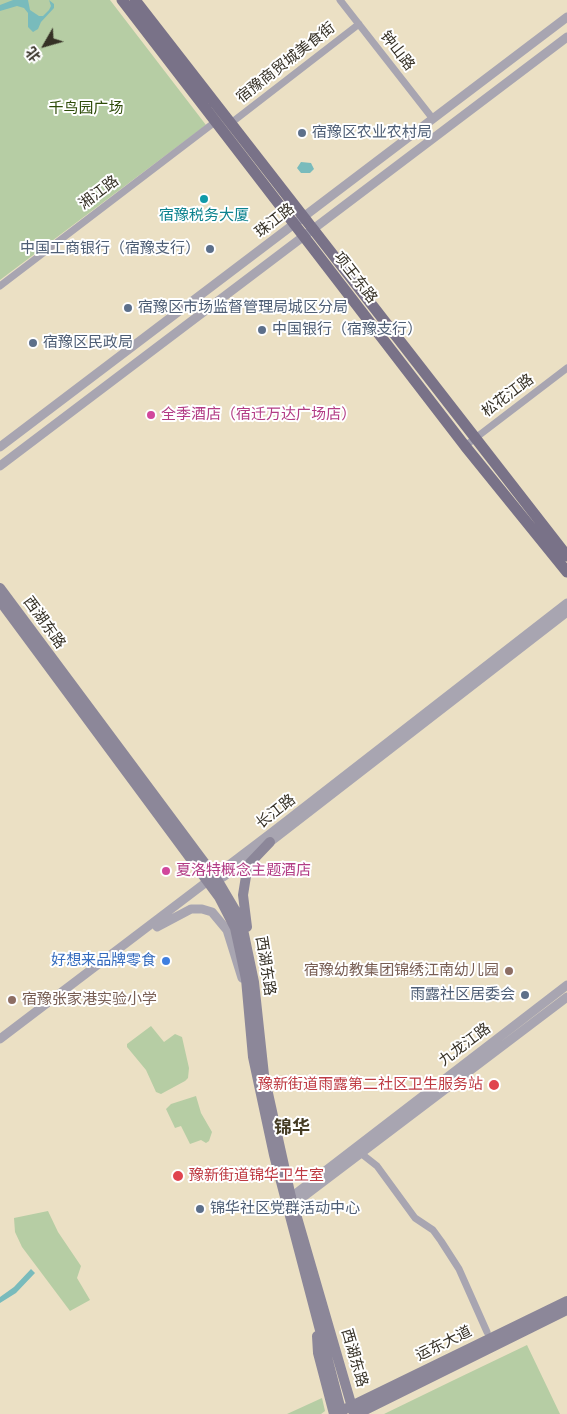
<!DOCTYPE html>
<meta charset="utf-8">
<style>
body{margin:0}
#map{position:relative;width:567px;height:1414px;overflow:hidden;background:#ebe0c4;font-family:"Space Grotesk","Noto Sans SC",sans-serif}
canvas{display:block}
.north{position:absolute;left:20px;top:20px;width:50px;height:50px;-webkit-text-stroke:4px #fff;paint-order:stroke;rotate:232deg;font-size:14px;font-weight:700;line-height:20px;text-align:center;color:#363126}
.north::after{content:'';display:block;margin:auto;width:18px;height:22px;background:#363126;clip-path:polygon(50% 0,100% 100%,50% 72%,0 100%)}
</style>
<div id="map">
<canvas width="567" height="1414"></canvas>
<div class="north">北</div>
</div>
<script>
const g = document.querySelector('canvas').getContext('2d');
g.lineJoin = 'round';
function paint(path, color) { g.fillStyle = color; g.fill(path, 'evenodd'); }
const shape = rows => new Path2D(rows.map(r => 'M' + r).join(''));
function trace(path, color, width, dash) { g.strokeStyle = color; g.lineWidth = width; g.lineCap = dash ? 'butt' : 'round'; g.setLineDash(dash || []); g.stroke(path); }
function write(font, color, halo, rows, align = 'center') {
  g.font = font + ' "Space Grotesk","Noto Sans SC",sans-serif'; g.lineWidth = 4; g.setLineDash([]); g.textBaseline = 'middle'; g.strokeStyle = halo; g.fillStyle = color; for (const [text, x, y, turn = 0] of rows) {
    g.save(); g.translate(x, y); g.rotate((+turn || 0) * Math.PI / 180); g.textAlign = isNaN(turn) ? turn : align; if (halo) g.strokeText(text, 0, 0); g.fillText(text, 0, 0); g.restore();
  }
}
paint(shape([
 [0,0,110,0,206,125,0,280],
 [151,1026,164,1042,175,1034,182,1037,189,1068,188,1078,185,1081,161,1094,156,1092,146,1070,127,1047,127,1044],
 [196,1096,201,1113,212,1132,209,1141,206,1143,201,1140,190,1144,181,1126,175,1128,166,1109,171,1104],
 [48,1211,58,1232,81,1266,77,1278,90,1300,70,1311,22,1247,15,1232,14,1218],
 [527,1345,560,1414,384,1414,454,1380],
 [322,1398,325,1411,321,1414,287,1414]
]), '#b6cda4');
paint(shape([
 [13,0,28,0,30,10,39,16,43,16,49,10,51,6,49,0,54,4,54,8,41,22,38,29,33,32,28,27,28,13,24,8,17,6,0,11,0,5],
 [301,162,311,163,314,169,310,173,301,173,297,168],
 [31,1269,35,1273,16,1293,0,1303,0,1297,14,1287]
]), '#79bbbc');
trace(shape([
 [340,0,433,119],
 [231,123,359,24],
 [0,286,215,122],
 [465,446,567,368],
 [358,1151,377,1166,415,1218,433,1230,441,1241,459,1269,487,1332]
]), '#a8a5b1', 7);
trace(shape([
 [0,447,567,17],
 [0,466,567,37],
 [265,846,567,612],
 [223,877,255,854],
 [157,927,191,909,202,909,212,912,227,930,242,978],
 [0,1039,271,833,567,603],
 [286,1201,567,985],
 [290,1207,567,997]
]), '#a8a5b1', 9);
trace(shape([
 [0,588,218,881,241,920,254,982,264,1075,281,1152,291,1197,354,1414],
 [0,601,219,897,235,928,246,979,253,1057,274,1155,342,1414],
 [247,927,243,895,247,870,250,863,270,842],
 [317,1336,318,1353,334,1414],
 [335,1414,567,1301],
 [357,1414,567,1310]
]), '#8c8799', 10);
trace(shape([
 [122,0,465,446,567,572],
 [135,0,567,556]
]), '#797288', 11);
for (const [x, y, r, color] of [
 [302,133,5,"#5c6f8a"],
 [204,199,5,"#0f9aa8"],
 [210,249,5,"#5c6f8a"],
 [128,308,5,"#5c6f8a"],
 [262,330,5,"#5c6f8a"],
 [33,343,5,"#5c6f8a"],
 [151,415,5,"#d1479c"],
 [166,871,5,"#d1479c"],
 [166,961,5,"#3f7fe0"],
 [509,971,5,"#8d6e63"],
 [525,995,5,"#5c6f8a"],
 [12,1000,5,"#8d6e63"],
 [494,1085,6,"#e0444e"],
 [178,1176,6,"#e0444e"],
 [200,1209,5,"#5c6f8a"]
]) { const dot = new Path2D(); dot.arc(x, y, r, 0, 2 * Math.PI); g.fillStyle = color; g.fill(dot); trace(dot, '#fff', 2); }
write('15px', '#363126', '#fff', [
 ["钟山路",397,51,52],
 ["宿豫商贸城美食街",286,63,-38],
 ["湘江路",99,193,-37],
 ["珠江路",275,221,-38],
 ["项王东路",355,278,52],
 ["松花江路",508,396,-37],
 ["西湖东路",44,623,54],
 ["长江路",276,812,-38],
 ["西湖东路",265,966,81],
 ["九龙江路",465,1045,-37],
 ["运东大道",444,1344,-26],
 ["西湖东路",354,1358,74]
]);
write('15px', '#2d4b08', '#fff', [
 ["千鸟园广场",86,109]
]);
write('15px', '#4e5e75', '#fff', [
 ["宿豫区农业农村局",312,133],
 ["中国工商银行（宿豫支行）",200,249,"right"],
 ["宿豫区市场监督管理局城区分局",138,308],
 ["中国银行（宿豫支行）",272,330],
 ["宿豫区民政局",43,343],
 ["雨露社区居委会",515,995,"right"],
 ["锦华社区党群活动中心",210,1209]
], 'left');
write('15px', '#0d838f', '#fff', [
 ["宿豫税务大厦",204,216]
]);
write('15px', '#b23c85', '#fff', [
 ["全季酒店（宿迁万达广场店）",161,415],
 ["夏洛特概念主题酒店",176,871]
], 'left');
write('15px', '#366cbe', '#fff', [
 ["好想来品牌零食",156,961]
], 'right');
write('15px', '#785e54', '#fff', [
 ["宿豫幼教集团锦绣江南幼儿园",499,971],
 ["宿豫张家港实验小学",22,1000,"left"]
], 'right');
write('15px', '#be3a42', '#fff', [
 ["豫新街道雨露第二社区卫生服务站",483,1085],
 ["豫新街道锦华卫生室",189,1176,"left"]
], 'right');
write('bold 18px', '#443b23', '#fff', [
 ["锦华",292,1128]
]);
</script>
